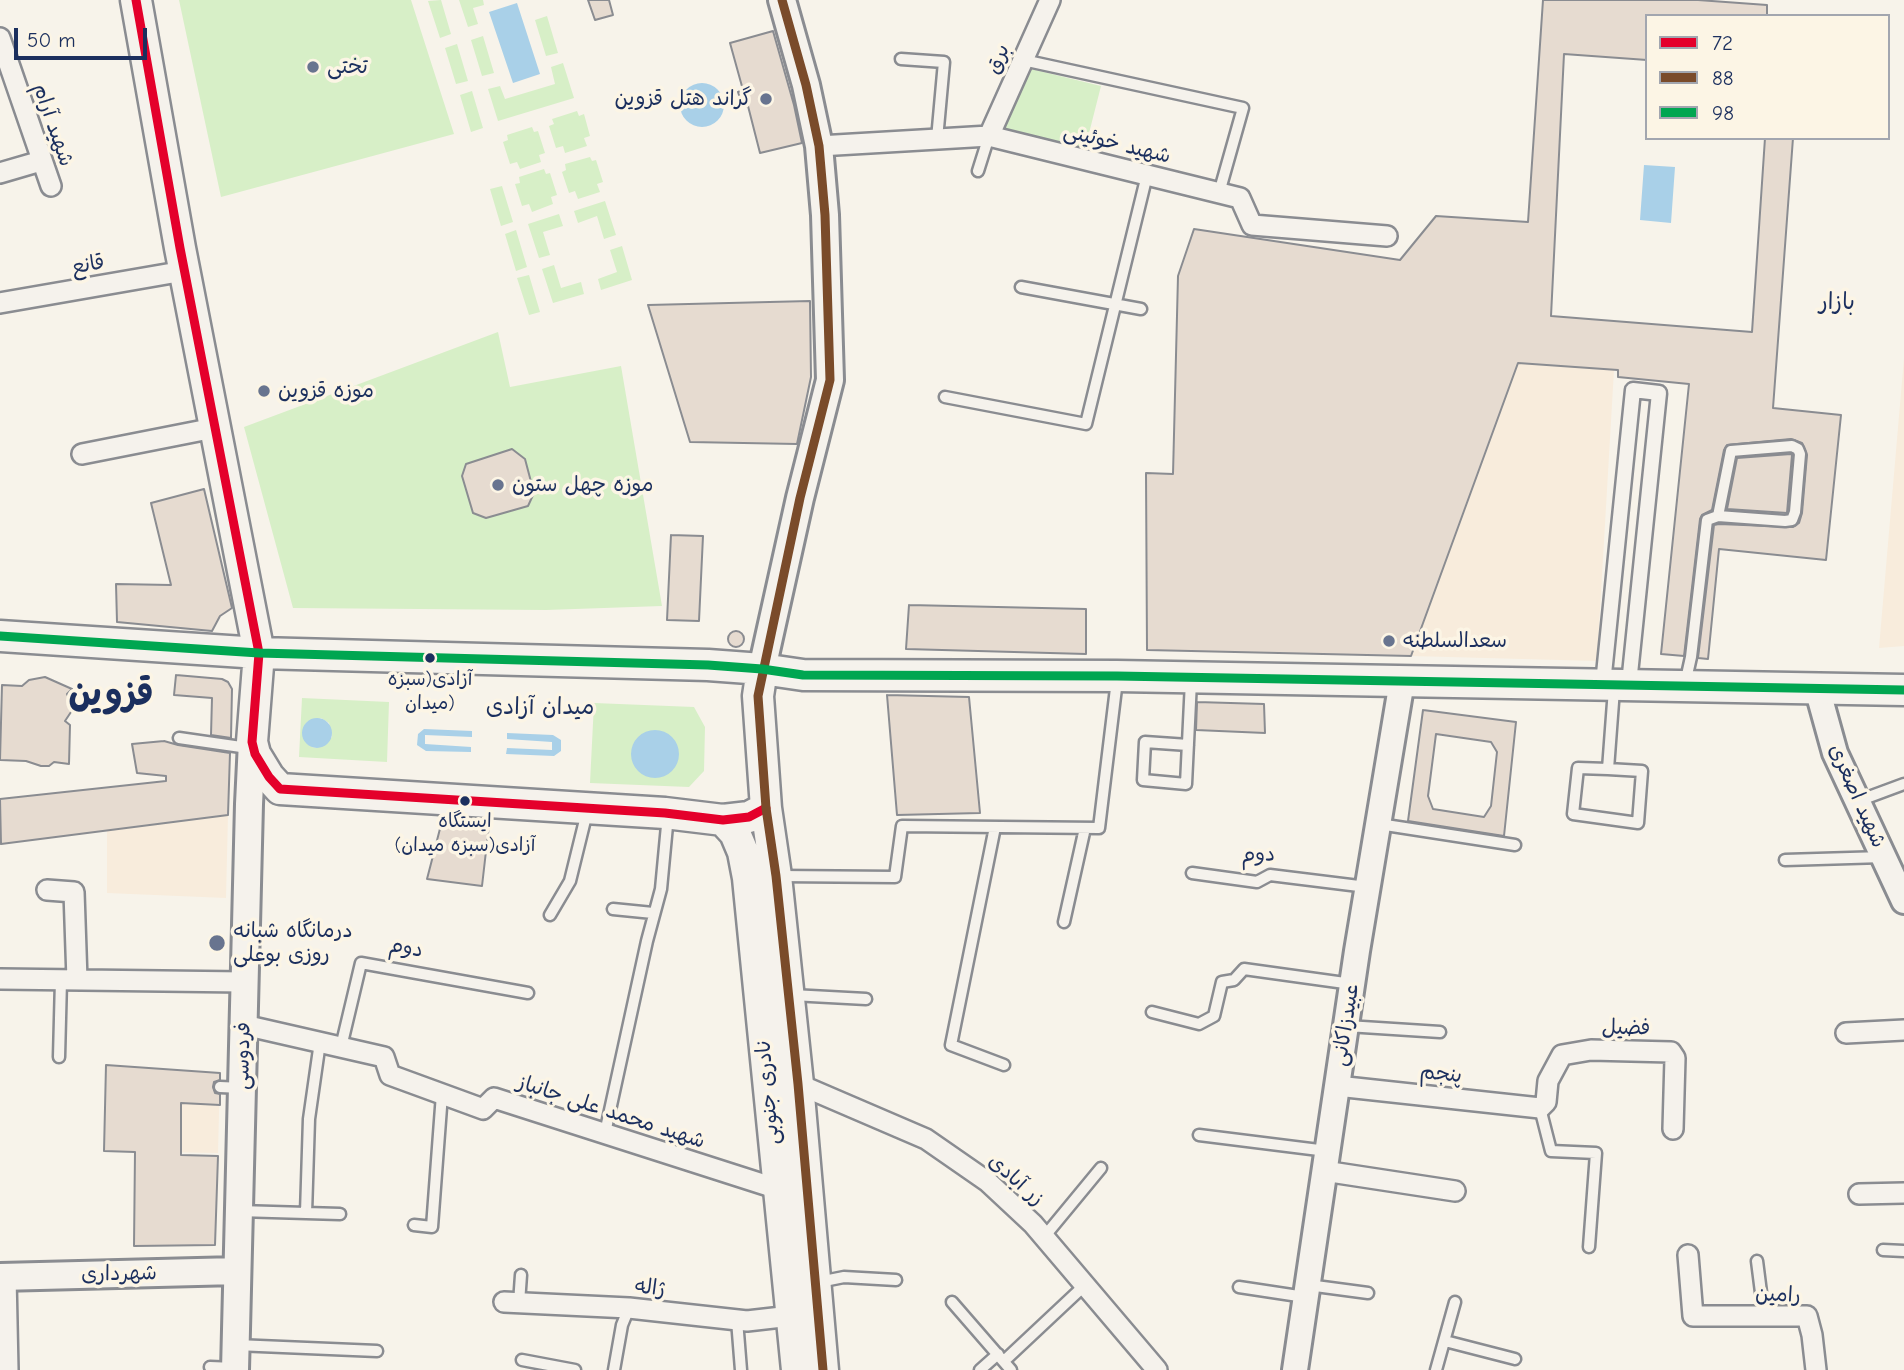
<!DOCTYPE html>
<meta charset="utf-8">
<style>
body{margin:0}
#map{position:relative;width:1904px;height:1370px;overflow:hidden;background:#f7f3ea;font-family:"Comic Neue",sans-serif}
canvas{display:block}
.legend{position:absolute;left:1645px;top:14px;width:245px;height:126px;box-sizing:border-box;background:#fcf5e5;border:2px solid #a2a6af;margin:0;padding:9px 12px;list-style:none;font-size:21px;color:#1b2f5e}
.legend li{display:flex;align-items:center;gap:14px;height:35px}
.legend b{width:35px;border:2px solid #a2a6af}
.scale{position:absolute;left:14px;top:28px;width:133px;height:32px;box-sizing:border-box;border:4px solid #1b2f5e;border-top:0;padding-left:9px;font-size:21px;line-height:24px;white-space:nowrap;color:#1b2f5e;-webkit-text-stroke:5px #fcf5e5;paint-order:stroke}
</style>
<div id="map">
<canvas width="1904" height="1370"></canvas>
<ul class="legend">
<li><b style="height:9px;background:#e4002b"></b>72</li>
<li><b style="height:9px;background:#7a4b2a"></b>88</li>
<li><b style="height:9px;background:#00a651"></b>98</li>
</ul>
<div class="scale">50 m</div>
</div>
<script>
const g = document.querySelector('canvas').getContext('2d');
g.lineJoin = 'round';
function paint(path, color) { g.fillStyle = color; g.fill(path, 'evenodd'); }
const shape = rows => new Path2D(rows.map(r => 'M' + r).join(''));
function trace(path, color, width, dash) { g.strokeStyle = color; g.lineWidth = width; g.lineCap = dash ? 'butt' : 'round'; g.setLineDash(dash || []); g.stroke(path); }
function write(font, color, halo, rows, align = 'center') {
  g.font = font + ' "Comic Neue","Playpen Sans Arabic",sans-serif'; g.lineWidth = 7; g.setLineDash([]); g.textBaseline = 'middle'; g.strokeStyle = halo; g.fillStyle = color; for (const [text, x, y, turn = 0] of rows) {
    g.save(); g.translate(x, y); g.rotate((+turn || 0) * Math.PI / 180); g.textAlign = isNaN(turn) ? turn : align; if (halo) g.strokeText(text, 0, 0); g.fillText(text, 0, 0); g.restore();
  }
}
paint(shape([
 [1904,358,1904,646,1879,648],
 [1518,363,1614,370,1597,661,1411,656],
 [228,815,226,898,107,893,107,831],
 [106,1065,220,1073,218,1153,104,1151]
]), '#f8ecdc');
paint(shape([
 [179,0,411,0,454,134,221,197],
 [441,0,451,34,440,38,428,1],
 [459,0,483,0,484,5,473,8,478,24,468,27],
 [547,16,558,53,546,56,535,20],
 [483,36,494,73,482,76,471,40],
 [457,44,468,81,456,84,445,48],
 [563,63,574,98,498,121,488,89,500,86,505,99,555,84,551,67],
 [1031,69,1101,86,1085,149,1004,130],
 [472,91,483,128,471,132,460,95],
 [577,111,579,116,584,114,590,136,584,138,587,146,565,153,563,146,556,148,549,126,554,124,552,119],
 [532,127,534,132,538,131,545,153,539,155,541,162,520,169,517,162,510,164,503,142,508,140,507,135],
 [590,157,592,161,596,160,603,182,597,184,600,192,578,199,575,191,569,193,562,172,566,170,565,164],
 [544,169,546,174,550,173,557,195,551,197,553,204,532,212,529,204,522,206,515,184,520,183,519,177],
 [502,186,513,222,501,226,490,189],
 [605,201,616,235,604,239,597,216,578,223,574,211],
 [559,214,563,226,543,232,550,255,539,258,528,224],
 [516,230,527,267,516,271,505,234],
 [622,246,632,280,601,290,598,279,617,272,610,250],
 [554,265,561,288,581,282,584,294,553,303,542,269],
 [529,275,540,312,529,315,517,278],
 [498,332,510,387,621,366,662,606,546,610,293,608,244,427],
 [302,698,389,702,387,762,299,757],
 [321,718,329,723,332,737,317,748,312,747,303,736,303,731,307,722],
 [594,703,694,707,705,727,704,771,689,787,590,783]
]), '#d7efc7');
paint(shape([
 [517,3,540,74,513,83,489,12],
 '680 105a22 22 0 1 1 44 0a22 22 0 1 1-44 0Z',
 [1644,165,1675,167,1671,223,1640,220],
 '302 733a15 15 0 1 1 30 0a15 15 0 1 1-30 0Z',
 [424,729,472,731,472,737,425,735,425,744,471,747,471,752,426,751,417,745,418,734],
 '631 754a24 24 0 1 1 48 0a24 24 0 1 1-48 0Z',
 [507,733,553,735,561,740,561,751,554,756,506,754,507,748,552,750,552,742,507,739]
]), '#a9d0e8');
const building = shape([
 [588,0,609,0,613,15,595,20,588,0],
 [1543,0,1698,0,1767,5,1767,16,1647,16,1647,60,1564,54,1551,316,1752,332,1765,138,1793,138,1773,408,1841,415,1826,560,1719,549,1708,659,1698,658,1714,525,1719,524,1793,527,1799,523,1802,513,1807,455,1802,443,1791,439,1727,445,1724,450,1712,510,1702,515,1700,519,1684,656,1661,654,1689,384,1618,377,1618,370,1518,363,1411,656,1147,650,1146,473,1173,474,1178,276,1194,229,1400,260,1436,216,1528,222,1543,0],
 [773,31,794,105,802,143,760,153,748,106,743,107,738,92,743,90,730,43,773,31],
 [810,301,811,377,797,444,690,442,648,305,810,301],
 [512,449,525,459,534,493,528,506,486,518,473,513,462,476,466,464,512,449],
 [1791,454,1792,455,1787,513,1727,509,1737,458,1791,454],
 [204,489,232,608,220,616,212,631,117,622,116,584,171,585,151,503,204,489],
 [671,535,703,536,699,621,667,620,671,535],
 [909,605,1086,609,1086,654,906,649,909,605],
 '728 639a8 8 0 1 1 16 0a8 8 0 1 1-16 0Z',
 [176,675,222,679,228,682,232,689,231,738,211,735,212,698,174,695,176,675],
 [45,677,72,689,67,694,72,704,71,712,65,721,70,725,69,764,54,762,49,766,41,766,26,761,0,760,2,685,22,686,29,680,45,677],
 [887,695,969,697,980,813,897,815,887,695],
 [1197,702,1264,704,1265,733,1196,730,1197,702],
 [1423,710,1516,722,1504,836,1408,821,1423,710],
 [1436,734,1491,742,1497,752,1491,806,1484,817,1433,809,1428,796,1436,734],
 [164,741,178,745,230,753,228,815,1,844,0,799,166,781,166,776,137,773,132,744,164,741],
 [442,821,489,825,482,886,427,879,442,821],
 [106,1065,220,1073,220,1080,214,1082,213,1087,215,1093,220,1094,220,1105,181,1103,181,1155,218,1156,215,1245,134,1246,135,1152,104,1151,106,1065]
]);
paint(building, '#e6dbd0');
trace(building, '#8a8c91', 2);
const service = shape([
 [901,59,944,62,937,139],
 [1023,60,1243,108,1219,193],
 [978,171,989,136],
 [1021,287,1141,309],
 [945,397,1086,424,1147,175],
 [1685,684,1691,657,1707,520,1718,516,1785,521,1792,520,1795,512,1800,454,1798,449,1792,446,1731,451,1718,516],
 [179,738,248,748],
 [1188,745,1145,742,1143,780,1186,784,1191,681],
 [1608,769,1578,768,1573,814,1638,823,1642,771,1608,769,1614,689],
 [1858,801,1904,784],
 [1379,824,1515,845],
 [995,827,951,1045,1004,1065],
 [1785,860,1883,857],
 [1192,873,1257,882,1270,875,1367,887],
 [779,876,895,877,902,826,1099,828,1117,680],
 [613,909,653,913],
 [550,915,570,881,587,812],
 [1064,922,1085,828],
 [792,995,866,999],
 [1152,1012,1199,1024,1214,1016,1222,982,1234,980,1244,969,1352,984],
 [1347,1026,1440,1032],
 [341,1047,361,963,528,993],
 [59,1057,61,980],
 [220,1087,242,1088],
 [1540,1108,1551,1151,1596,1153,1589,1247],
 [605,1133,647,941,661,889,668,815],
 [1199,1135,1327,1151],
 [239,1211,340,1214],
 [306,1213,309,1119,320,1042],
 [414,1225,432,1227,442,1094],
 [1044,1237,1101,1168],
 [1883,1250,1904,1251],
 [1757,1261,1764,1316],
 [819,1282,844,1277,896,1280],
 [1308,1285,1368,1293],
 [1239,1287,1305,1297],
 [952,1302,1011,1370],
 [519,1303,521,1275],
 [737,1320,741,1370],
 [1445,1341,1515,1359],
 [236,1345,377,1351],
 [522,1360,575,1370],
 [1004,1361,1085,1285],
 [210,1367,234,1368],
 [614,1370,622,1325,629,1308],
 [980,1370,998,1354],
 [1436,1370,1455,1302]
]);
const pedestrian = shape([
 [1604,674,1633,390,1659,393,1630,674]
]);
const minor = shape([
 [0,38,51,186],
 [989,136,1050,0],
 [819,146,989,136,1240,198,1252,225,1387,236],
 [0,173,41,161],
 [0,303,184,271],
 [82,454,214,428],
 [47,890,74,892,77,980],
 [0,979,244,982],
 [244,1025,384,1057,390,1075,483,1109,494,1098,778,1189],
 [1846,1033,1904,1030],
 [798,1084,926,1139,988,1182,1033,1224,1157,1370],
 [1337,1086,1540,1108,1546,1102,1548,1081,1562,1055,1591,1050,1671,1052,1675,1058,1673,1129],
 [1324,1171,1455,1191],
 [1859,1194,1904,1193],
 [1688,1255,1693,1316,1807,1316,1812,1335,1816,1370],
 [6,1276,8,1370],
 [504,1302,629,1308,747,1321,791,1316]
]);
const tertiary = shape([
 [1817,688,1835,753,1904,901],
 [1295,1370,1357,951,1402,681]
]);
const secondary = shape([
 [762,669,800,498,830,380,825,215,819,146,806,85,782,0],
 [0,1277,237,1271],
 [235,1370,249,804,252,742]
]);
const primary = shape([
 [136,0,180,248,259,653,252,742,255,754,269,777,280,789,665,813,723,820,749,817,766,808],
 [0,636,259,653,708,665,762,669,803,675,1117,676,1904,690],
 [762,669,758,696,766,808,776,876,798,1084,823,1370],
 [723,820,735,833,743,852,748,878,797,1370]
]);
trace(service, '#8a8c91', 15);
trace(pedestrian, '#8a8c91', 19);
trace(minor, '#8a8c91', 24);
trace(tertiary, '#8a8c91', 30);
trace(secondary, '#8a8c91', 32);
trace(primary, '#8a8c91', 35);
trace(service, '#f5f2ec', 10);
trace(pedestrian, '#f5f2ec', 14);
trace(minor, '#f5f2ec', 19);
trace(tertiary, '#f5f2ec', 24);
trace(secondary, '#f5f2ec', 26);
trace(primary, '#f5f2ec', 30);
trace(shape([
 [136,0,180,248,259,653,252,742,255,754,269,777,280,789,665,813,723,820,749,817,766,808]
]), '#e4002b', 9);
trace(shape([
 [782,0,806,85,819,146,825,215,830,380,800,498,758,696,766,808,776,876,798,1084,823,1370]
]), '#7a4b2a', 9);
trace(shape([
 [0,636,259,653,708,665,762,669,803,675,1117,676,1904,690]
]), '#00a651', 9);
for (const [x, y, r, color] of [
 [313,67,7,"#68748f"],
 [766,99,7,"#68748f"],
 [264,391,7,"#68748f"],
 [498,485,7,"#68748f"],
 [1389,641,7,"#68748f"],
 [430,658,6,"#1b2f5e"],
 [465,801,6,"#1b2f5e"],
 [217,943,9,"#68748f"]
]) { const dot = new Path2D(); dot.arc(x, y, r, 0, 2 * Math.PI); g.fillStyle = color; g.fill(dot); trace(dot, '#fcf5e5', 2.5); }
write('19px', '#1b2f5e', '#fcf5e5', [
 ["آزادی(سبزه",430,680],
 ["میدان)",430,704],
 ["ایستگاه",465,822],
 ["آزادی(سبزه میدان)",465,846]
]);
write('21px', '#1b2f5e', '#fcf5e5', [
 ["برق",998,59,-66],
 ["شهید آرام",53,125,71],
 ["شهید خوئینی",1117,144,14],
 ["قانع",88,265,-10],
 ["شهید اصغری",1857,796,66],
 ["دوم",1258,855,-2],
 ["دوم",406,948,10],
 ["عبیدزاکانی",1346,1025,-81],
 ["فضیل",1626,1028,1],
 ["فردوسی",243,1056,-89],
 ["پنجم",1441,1074,6],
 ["نادری جنوبی",768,1092,-95],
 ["شهید محمد علی جانباز",611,1112,18],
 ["زر آبادی",1016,1180,41],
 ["شهرداری",119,1274,-1],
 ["ژاله",650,1288,6],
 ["رامین",1778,1295,2]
]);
write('21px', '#1b2f5e', '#fcf5e5', [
 ["تختی",327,67],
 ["گراند هتل قزوین",752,99,"right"],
 ["موزه قزوین",278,391],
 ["موزه چهل ستون",512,485],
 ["سعدالسلطنه",1403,641],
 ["درمانگاه شبانه",233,931],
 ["روزی بوعلی",233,955]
], 'left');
write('23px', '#1b2f5e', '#fcf5e5', [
 ["بازار",1837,302],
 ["میدان آزادی",540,707]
]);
write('bold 35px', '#1b2f5e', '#fcf5e5', [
 ["قزوین",111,695]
]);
</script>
